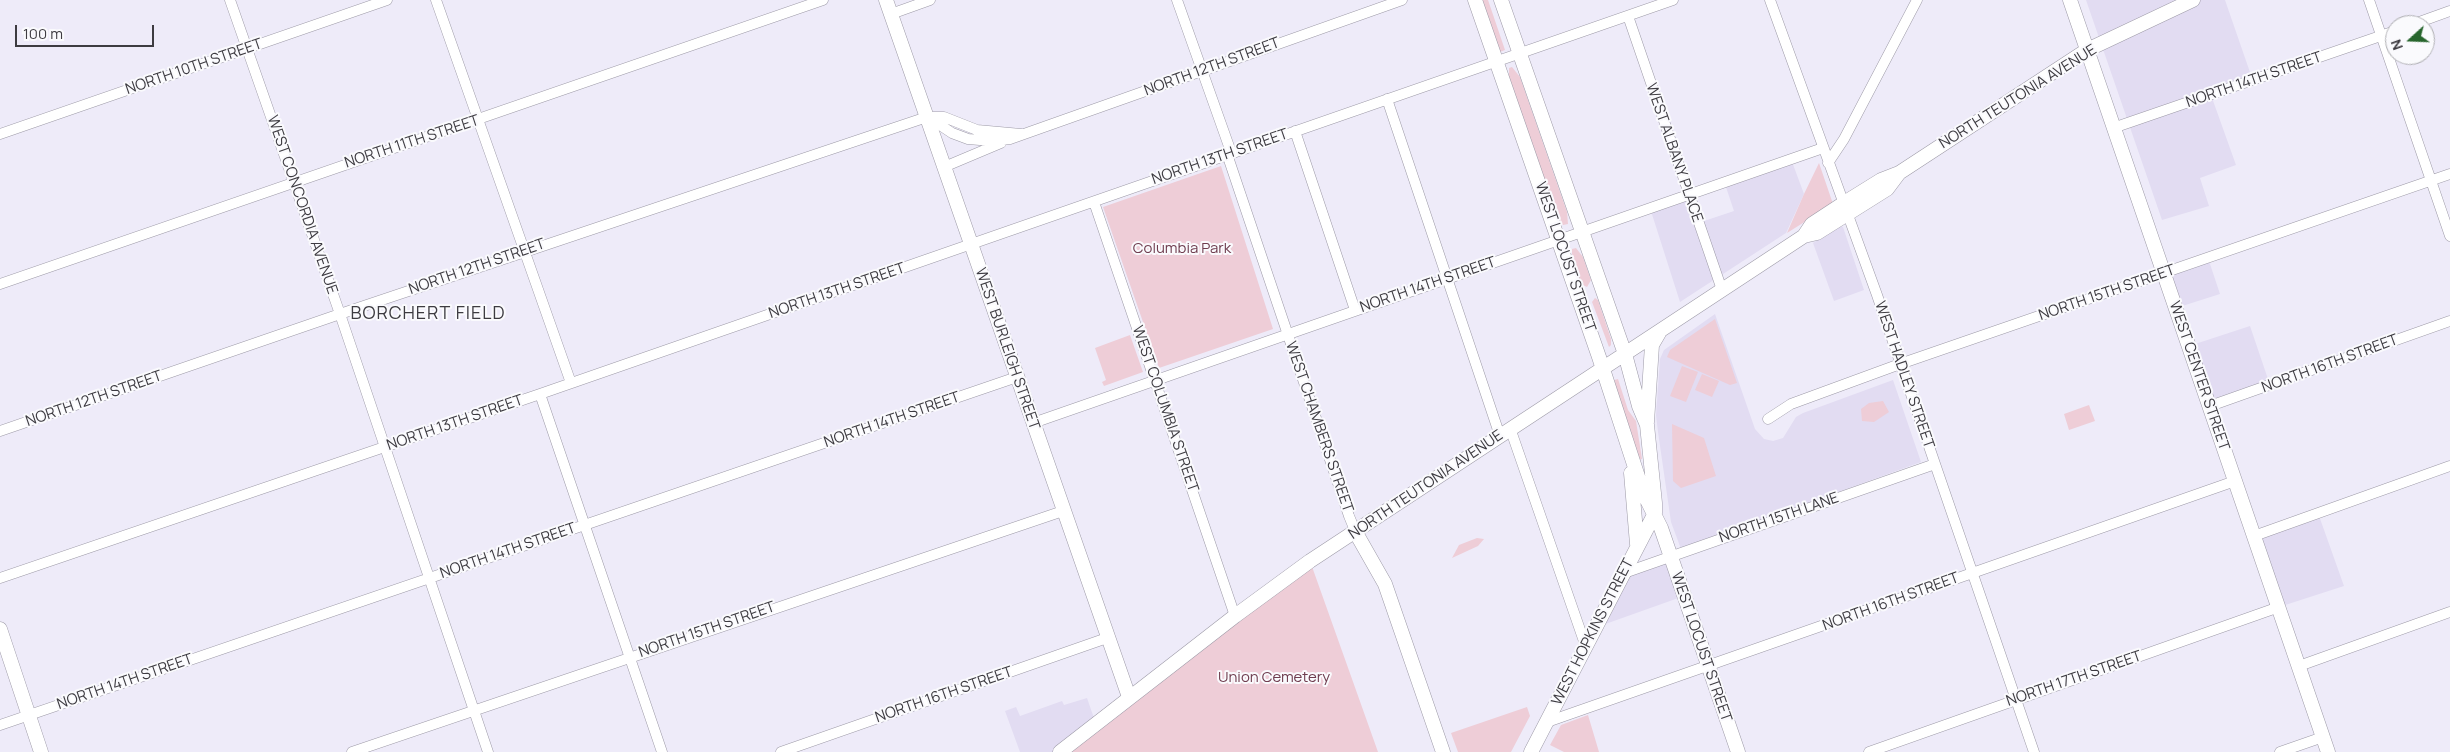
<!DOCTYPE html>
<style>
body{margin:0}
#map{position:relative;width:2450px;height:752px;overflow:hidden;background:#eeebf9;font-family:Manrope,sans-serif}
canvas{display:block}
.north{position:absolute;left:2385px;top:15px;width:50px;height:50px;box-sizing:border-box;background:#fafafd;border:1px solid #aeaeb2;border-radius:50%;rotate:250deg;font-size:14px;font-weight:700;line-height:20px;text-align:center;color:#3d3b41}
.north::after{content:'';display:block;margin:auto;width:18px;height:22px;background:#27652d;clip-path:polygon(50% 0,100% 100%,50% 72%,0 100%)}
.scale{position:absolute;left:15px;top:25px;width:139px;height:22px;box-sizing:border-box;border:2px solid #3d3b41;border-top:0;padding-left:6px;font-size:15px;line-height:18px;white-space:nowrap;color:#3d3b41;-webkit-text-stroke:4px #fafafd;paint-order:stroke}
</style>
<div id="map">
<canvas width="2450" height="752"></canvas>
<div class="north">N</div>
<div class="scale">100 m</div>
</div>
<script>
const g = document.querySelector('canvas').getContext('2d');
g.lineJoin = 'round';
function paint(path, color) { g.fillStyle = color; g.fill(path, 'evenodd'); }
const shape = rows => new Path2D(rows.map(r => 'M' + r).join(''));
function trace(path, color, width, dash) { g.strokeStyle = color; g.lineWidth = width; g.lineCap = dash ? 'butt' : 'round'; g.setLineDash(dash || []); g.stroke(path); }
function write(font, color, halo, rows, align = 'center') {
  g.font = font + ' Manrope,sans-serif'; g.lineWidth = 4; g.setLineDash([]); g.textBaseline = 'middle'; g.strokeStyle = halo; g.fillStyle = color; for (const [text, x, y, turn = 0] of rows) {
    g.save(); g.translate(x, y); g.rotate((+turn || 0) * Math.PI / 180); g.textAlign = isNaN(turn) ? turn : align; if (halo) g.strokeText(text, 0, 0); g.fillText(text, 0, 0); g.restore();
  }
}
paint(shape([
 [2086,0,2176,0,2178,7,2193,0,2225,0,2253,81,2211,95,2236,165,2200,178,2209,206,2162,220],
 [1791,159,1804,194,1786,233,1680,302,1650,208,1688,195,1698,223,1734,211,1724,181],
 [1838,226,1843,227,1864,290,1834,301,1813,243],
 [2208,258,2220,294,2176,308,2164,273],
 [1715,314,1755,429,1764,439,1773,441,1783,438,1796,417,1803,413,1893,380,1921,462,1681,549,1671,522,1658,432,1656,415,1660,359,1664,350],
 [2250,326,2270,385,2210,406,2189,346],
 [2318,513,2344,586,2279,607,2254,536],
 [1670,556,1684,596,1597,627,1624,573],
 [1087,698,1096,724,1060,752,1020,752,1005,711,1016,707,1020,716,1062,701,1064,705]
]), '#e2dcf2');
paint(shape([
 [1481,0,1488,0,1505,50,1500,52],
 [1512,67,1520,77,1567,212,1568,224,1563,225,1557,216,1509,81,1509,68],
 [1819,163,1833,204,1787,233,1804,194],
 [1221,166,1273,329,1159,368,1103,207],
 [1576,248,1583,257,1591,280,1587,287,1581,284,1572,260,1572,249],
 [1595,298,1598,300,1611,339,1611,345,1609,347,1592,302],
 [1715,319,1737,383,1730,385,1667,357,1670,350],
 [1130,335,1143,372,1104,386,1102,382,1106,380,1095,348],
 [1682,366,1698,372,1686,402,1670,396],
 [1702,374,1719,381,1712,397,1695,390],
 [1618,379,1628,410,1636,421,1642,459,1638,460,1615,386,1614,380],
 [1883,401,1889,412,1874,422,1862,421,1861,409,1869,403],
 [2089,405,2095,421,2069,430,2064,414],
 [1672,424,1704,438,1716,476,1681,488,1673,481],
 [1477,538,1484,539,1478,546,1452,558,1459,545],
 [1310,561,1378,752,1060,752],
 [1527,707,1530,716,1511,752,1458,752,1451,733],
 [1588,715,1599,752,1564,752,1550,745,1561,725]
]), '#eecdd7');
const street = shape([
 [230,0,340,314,488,752],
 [436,0,571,383],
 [1177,0,1231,152],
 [1770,0,1877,295,2034,752],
 [2369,0,2450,236],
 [891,14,930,0],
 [1628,16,1722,290],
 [2411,25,2450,11],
 [1387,99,1500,436],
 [928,117,952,133,968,139,992,141,1010,139,1402,0],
 [2113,128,2395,31],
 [1295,131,1355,310],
 [0,134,387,0],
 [1227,154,1349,516,1356,533],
 [1828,163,1844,139,1917,0],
 [944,167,1001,143],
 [1094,202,1235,616],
 [0,284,823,0],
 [540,394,662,752],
 [2210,406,2450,321],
 [1768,419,1791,404,1900,364,2450,174],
 [1033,423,1823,148],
 [1510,428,1586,647],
 [0,431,340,314,927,117,944,117,977,130,1021,134],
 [2254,536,2450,466],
 [1624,573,1935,464],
 [0,578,540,394,1673,0],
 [2299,666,2450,612],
 [1547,722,2235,481],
 [0,725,1017,377],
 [352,752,1063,511],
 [781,752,1107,638],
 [1869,752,2279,607],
 [2280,752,2323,737]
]);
const secondary = shape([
 [886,0,1129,697],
 [1475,0,1599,357,1643,492,1661,528,1738,752],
 [1501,0,1625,354,1639,406,1647,425,1655,503,1655,513,1531,752],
 [2070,0,2328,752],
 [1804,236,1812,224,1844,203,1881,180,1899,173,2087,50,2193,0],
 [1647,422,1652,345,1659,333],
 [1631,473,1637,544],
 [1356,533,1385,584,1443,752],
 [0,629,41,752],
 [1060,752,1235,616,1310,561,1804,236,1817,233,1887,189,1899,173]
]);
trace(street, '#9d9aa7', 11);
trace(secondary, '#9d9aa7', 15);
trace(street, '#fff', 10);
trace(secondary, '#fff', 14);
write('15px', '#3d3b41', '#fafafd', [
 ["NORTH 10TH STREET",194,67,-19],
 ["NORTH 12TH STREET",1212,67,-20],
 ["NORTH 14TH STREET",2254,80,-19],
 ["NORTH TEUTONIA AVENUE",2018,97,-32],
 ["NORTH 11TH STREET",412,142,-18],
 ["WEST ALBANY PLACE",1674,153,71],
 ["NORTH 13TH STREET",1220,157,-19],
 ["WEST CONCORDIA AVENUE",302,205,71],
 ["WEST LOCUST STREET",1565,257,71],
 ["NORTH 12TH STREET",477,267,-19],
 ["NORTH 14TH STREET",1428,285,-19],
 ["NORTH 13TH STREET",837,291,-19],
 ["NORTH 15TH STREET",2107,293,-19],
 ["WEST BURLEIGH STREET",1007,349,71],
 ["NORTH 16TH STREET",2330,364,-20],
 ["WEST HADLEY STREET",1904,375,71],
 ["WEST CENTER STREET",2199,376,71],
 ["NORTH 12TH STREET",94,399,-19],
 ["WEST COLUMBIA STREET",1165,409,71],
 ["NORTH 14TH STREET",892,420,-19],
 ["NORTH 13TH STREET",455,423,-19],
 ["WEST CHAMBERS STREET",1319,427,71],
 ["NORTH TEUTONIA AVENUE",1426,485,-34],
 ["NORTH 15TH LANE",1779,518,-19],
 ["NORTH 14TH STREET",508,551,-19],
 ["NORTH 16TH STREET",1891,602,-20],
 ["NORTH 15TH STREET",707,630,-19],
 ["WEST HOPKINS STREET",1593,632,-63],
 ["WEST LOCUST STREET",1701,647,71],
 ["NORTH 17TH STREET",2074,679,-19],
 ["NORTH 14TH STREET",125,682,-19],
 ["NORTH 16TH STREET",944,695,-19]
]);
write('15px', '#6f3d4f', '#fafafd', [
 ["Columbia Park",1182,249],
 ["Union Cemetery",1274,678]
]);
g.letterSpacing = '1px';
write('18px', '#3d3b41', '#fafafd', [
 ["BORCHERT FIELD",428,314]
]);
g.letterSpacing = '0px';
</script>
